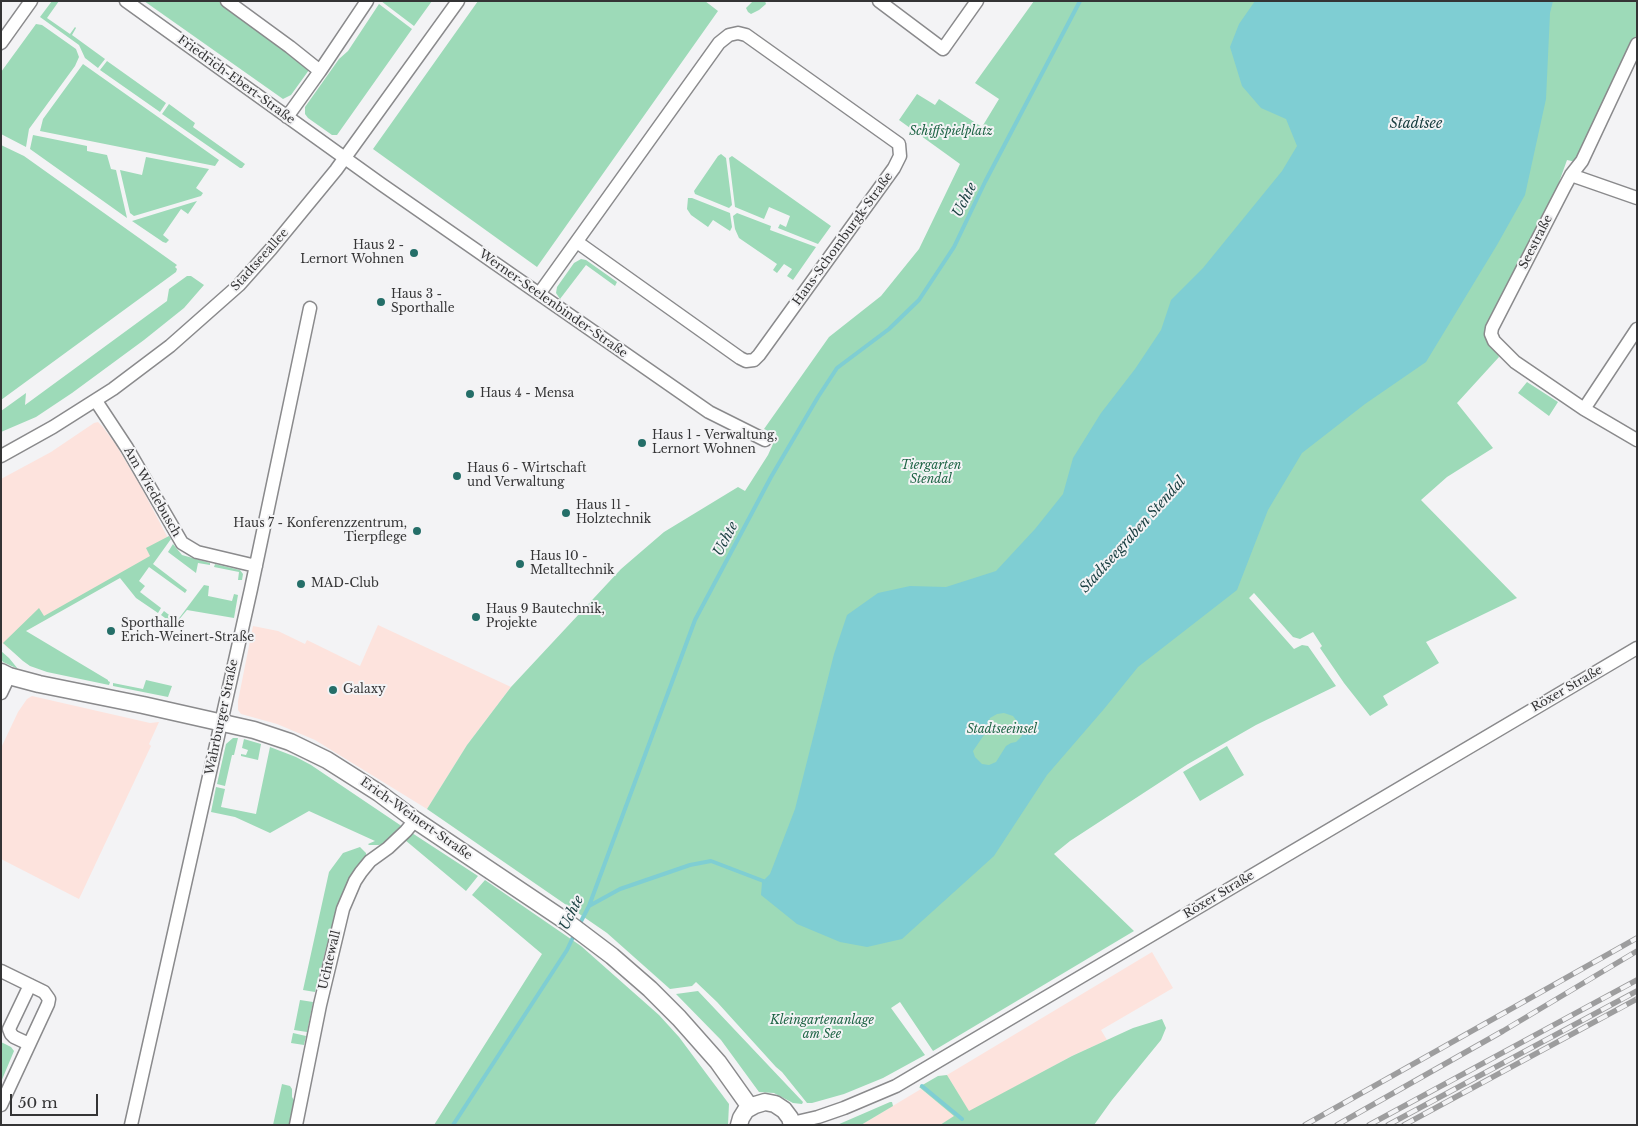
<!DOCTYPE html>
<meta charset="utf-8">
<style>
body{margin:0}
#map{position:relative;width:1638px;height:1126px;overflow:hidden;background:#f3f3f5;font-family:"Libre Baskerville",serif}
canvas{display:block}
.frame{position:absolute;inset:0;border:2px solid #343435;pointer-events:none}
.scale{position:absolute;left:10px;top:1094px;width:88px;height:22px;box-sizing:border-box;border:2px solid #343435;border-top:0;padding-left:6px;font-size:15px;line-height:18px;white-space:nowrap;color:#343435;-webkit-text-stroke:4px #f3f3f5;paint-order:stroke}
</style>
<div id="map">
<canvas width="1638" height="1126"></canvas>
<div class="frame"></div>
<div class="scale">50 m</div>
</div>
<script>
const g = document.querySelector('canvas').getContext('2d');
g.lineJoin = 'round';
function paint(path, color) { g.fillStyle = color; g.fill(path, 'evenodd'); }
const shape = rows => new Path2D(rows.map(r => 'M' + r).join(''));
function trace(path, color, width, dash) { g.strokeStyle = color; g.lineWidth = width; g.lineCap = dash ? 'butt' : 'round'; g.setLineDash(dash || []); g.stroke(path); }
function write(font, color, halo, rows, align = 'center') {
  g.font = font + ' "Libre Baskerville",serif'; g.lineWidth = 4; g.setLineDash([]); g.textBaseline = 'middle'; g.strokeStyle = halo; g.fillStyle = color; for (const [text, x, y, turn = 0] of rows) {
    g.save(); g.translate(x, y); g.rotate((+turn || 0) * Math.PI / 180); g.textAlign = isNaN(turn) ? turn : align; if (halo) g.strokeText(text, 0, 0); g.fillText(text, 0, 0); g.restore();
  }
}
paint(shape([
 [98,422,103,427,116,445,141,487,168,538,155,558,25,631,9,649,1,642,1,479,51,452,94,423],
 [378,625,511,687,467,745,427,809,315,740,277,724,241,714,238,710,238,701,253,626,278,631,305,644,307,640,360,666],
 [32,696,150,723,159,722,149,744,151,746,79,899,1,859,1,748,18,712,27,699],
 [1152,952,1173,988,1101,1030,1107,1040,1072,1056,969,1112,947,1075],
 [921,1089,955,1116,940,1125,861,1125]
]), '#fde3dd');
paint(shape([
 [52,1,59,1,47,18,70,34,75,27,76,28,72,35,105,59,98,68,85,58,79,45,40,17],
 [144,1,218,1,298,58,309,70,291,95,283,99],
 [381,1,432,1,414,26],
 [478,1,705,1,718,11,537,267,373,149],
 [753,1,765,1,766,4,759,10,751,14,748,12,746,8],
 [1034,1,1637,1,1637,34,1576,162,1567,160,1553,199,1486,328,1499,357,1457,403,1493,448,1447,477,1421,500,1517,598,1426,642,1439,663,1383,696,1388,705,1370,716,1344,683,1320,648,1322,646,1313,632,1300,639,1293,637,1254,593,1249,598,1294,649,1302,645,1308,646,1336,686,1256,725,1188,764,1070,841,1054,854,1134,931,933,1051,900,1002,891,1008,925,1055,883,1078,844,1094,812,1103,807,1103,782,1072,776,1067,717,1002,696,982,692,986,670,989,607,933,427,809,467,745,511,687,621,569,664,532,738,487,745,491,768,455,777,435,764,429,829,337,881,296,919,249,960,164,899,120,917,94,935,105,939,99,982,127,999,99,975,83],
 [379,4,412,29,337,135,332,135,308,118,305,114,305,107,339,59,348,51],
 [36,24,42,25,76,49,79,57,75,66,29,129,26,147,1,134,1,72],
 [107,61,166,103,160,112,100,70],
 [83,64,219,160,215,166,40,131,43,119],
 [169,104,195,123,193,127,245,164,242,168,240,168,162,114],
 [33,135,87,146,87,151,107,155,111,169,116,170,127,218,30,149],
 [1,145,24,156,177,265,175,267,177,269,176,272,1,400],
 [721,154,726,158,732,205,729,208,695,194,694,191,718,156],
 [732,156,831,226,818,244,778,228,780,224,786,227,790,216,769,207,764,219,735,207,729,158],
 [146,157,209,169,196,188,203,193,201,196,134,216,130,213,120,170,142,175],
 [688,198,692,198,730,213,732,227,730,231,713,220,708,227,691,215,687,209],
 [197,201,188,214,181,209,163,235,169,240,166,243,163,242,132,221],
 [737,213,771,226,770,230,816,247,793,280,787,276,792,269,784,264,777,273,773,270,777,264,739,238,735,229,733,216],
 [581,259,586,260,617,282,615,286,586,265,560,299,556,293,557,287,574,263],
 [187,276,191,276,204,285,184,308,144,340,72,393,36,417,1,432,1,411,26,393,25,405,167,301,169,289],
 [1527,382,1558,402,1549,416,1518,393],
 [169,536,171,539,153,564,187,590,185,593,149,567,139,581,145,586,140,592,161,608,158,613,136,598,120,578,26,631,108,680,108,681,110,682,109,685,47,672,30,666,23,661,3,643,39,608,44,616,150,556,146,548],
 [173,544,182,555,210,563,210,565,198,563,196,573,168,552],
 [215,564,240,570,243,574,242,580,238,580,239,572,214,567],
 [204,585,209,586,208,596,232,601,234,594,238,595,234,618,187,610,177,622,176,626,161,615,164,611,177,621],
 [1,651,9,658,18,669,3,662,1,659],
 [146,680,172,686,168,697,113,686,113,683,143,689],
 [233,738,238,738,234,755,232,755,225,786,217,784,226,744],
 [244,739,261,744,258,760,241,756,241,754,246,755,248,750,242,748],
 [1227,746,1244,775,1200,801,1183,772],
 [270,747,296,757,311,765,403,827,394,836,384,843,379,845,369,845,368,844,375,841,309,811,270,833,235,817,211,812,216,787,225,789,221,807,256,814],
 [412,833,478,876,466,891,405,840],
 [360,847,366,853,366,856,342,897,331,929,315,992,303,990,329,872,343,853],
 [485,880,581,946,659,1015,679,1037,729,1104,728,1125,434,1125,542,954,472,895],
 [698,991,803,1102,802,1104,793,1103,774,1093,759,1092,721,1040,676,994],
 [300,1000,313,1002,307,1032,294,1030],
 [1162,1019,1166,1028,1161,1040,1112,1100,1094,1125,940,1125,954,1116,919,1087,938,1076,947,1075,969,1111,1072,1056,1133,1028],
 [293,1033,306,1036,304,1045,291,1043],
 [1,1042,11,1047,14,1051,1,1082],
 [282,1084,290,1086,292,1089,292,1097,296,1104,292,1125,273,1125],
 [890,1102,892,1102,893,1106,861,1125,837,1125]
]), '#9ddab8');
paint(shape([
 [1255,1,1553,1,1550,13,1546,99,1525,195,1497,245,1426,362,1365,404,1302,453,1268,510,1237,590,1138,667,1104,709,1047,775,994,856,902,939,867,947,840,942,797,924,761,895,762,882,770,874,795,809,834,654,847,615,878,593,910,586,946,587,996,571,1035,529,1063,494,1073,458,1101,413,1135,369,1161,330,1171,300,1203,268,1282,171,1297,146,1286,119,1261,108,1242,86,1230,47,1239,24],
 [1004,713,1013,716,1020,725,1022,736,1016,742,1011,743,1006,746,996,762,989,765,982,764,975,757,973,751,986,732,987,725,990,718,997,714]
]), '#7fced3');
trace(shape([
 [589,906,620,889,690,865,711,861,766,882],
 [578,927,589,906,695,620,771,477,818,397,837,368,889,329,919,300,954,247,985,182,1080,1],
 [922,1086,962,1119],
 [453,1125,567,950,575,933]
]), '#7fced3', 4);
const minor = shape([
 [126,1,381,184,709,412,765,440],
 [227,1,290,47,320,71],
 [879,1,943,49,977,1],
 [1,43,31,1],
 [1637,44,1582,161,1571,175,1564,188,1492,328,1491,334,1494,341,1515,362,1584,409,1637,440],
 [287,117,320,71,367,1],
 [1571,175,1637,198],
 [539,294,719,43,729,35,738,33,746,35,899,144,900,156,894,168,759,355,754,360,746,361,740,358,577,242],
 [96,401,127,448,182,543,197,552,256,566],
 [1584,409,1637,329],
 [1,456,53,427,113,389,170,346,239,285,271,249,336,170,458,1],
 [1,693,9,676],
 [1,971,44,992,49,999,48,1004,1,1105],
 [29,1044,14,1037,11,1034,9,1029,30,985],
 [792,1123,818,1117,844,1108,896,1086,1637,648],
 [131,1125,251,589,310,308],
 [296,1125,320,1005,343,909,355,881,361,872,370,861,388,848,406,831,415,820]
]);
const tertiary = shape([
 [1,672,9,676,39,684,143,705,254,730,290,742,327,760,379,793,415,820,567,922,612,956,650,989,679,1018,718,1062,750,1107],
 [739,1125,741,1118,746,1110,755,1105,765,1102,775,1104,784,1110,790,1118,792,1125]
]);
trace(minor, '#8a8a8c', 15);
trace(tertiary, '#8a8a8c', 19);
trace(minor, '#fff', 12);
trace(tertiary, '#fff', 16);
const rail = shape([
 [1305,1125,1637,938],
 [1337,1125,1503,1031,1637,951],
 [1369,1125,1637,980],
 [1388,1125,1637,991],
 [1404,1125,1637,999]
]);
trace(rail, '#9d9d9e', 5.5);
trace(rail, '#f3f3f5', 4, [11]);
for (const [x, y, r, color] of [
 [414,253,5,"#246e68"],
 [381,302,5,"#246e68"],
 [470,394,5,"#246e68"],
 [642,443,5,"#246e68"],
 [457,476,5,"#246e68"],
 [566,513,5,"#246e68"],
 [417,531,5,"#246e68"],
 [520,564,5,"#246e68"],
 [301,584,5,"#246e68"],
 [476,617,5,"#246e68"],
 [111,631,5,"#246e68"],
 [333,690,5,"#246e68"]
]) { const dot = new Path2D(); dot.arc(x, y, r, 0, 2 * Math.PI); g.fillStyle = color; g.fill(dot); trace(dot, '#f3f3f5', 2); }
write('12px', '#343435', '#f3f3f5', [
 ["Friedrich-Ebert-Straße",236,80,36],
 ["Hans-Schomburgk-Straße",843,239,-54],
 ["Seestraße",1536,242,-63],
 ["Stadtseeallee",260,260,-48],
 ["Werner-Seelenbinder-Straße",553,304,35],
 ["Am Wiedebusch",152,492,60],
 ["Röxer Straße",1567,689,-30],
 ["Wahrburger Straße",222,717,-78],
 ["Erich-Weinert-Straße",416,819,35],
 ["Röxer Straße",1219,895,-31],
 ["Uchtewall",330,960,-77]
]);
write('italic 12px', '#1e6445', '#f3f3f5', [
 ["Schiffspielplatz",951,132],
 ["Tiergarten",931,466],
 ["Stendal",931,480],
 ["Stadtseeinsel",1002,730],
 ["Kleingartenanlage",822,1021],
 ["am See",822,1035]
]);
write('12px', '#343435', '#f3f3f5', [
 ["Haus 2 -",404,246,"right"],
 ["Lernort Wohnen",404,260,"right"],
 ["Haus 3 -",391,295],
 ["Sporthalle",391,309],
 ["Haus 4 - Mensa",480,394],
 ["Haus 1 - Verwaltung,",652,436],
 ["Lernort Wohnen",652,450],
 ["Haus 6 - Wirtschaft",467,469],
 ["und Verwaltung",467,483],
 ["Haus 11 -",576,506],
 ["Holztechnik",576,520],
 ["Haus 7 - Konferenzzentrum,",407,524,"right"],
 ["Tierpflege",407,538,"right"],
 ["Haus 10 -",530,557],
 ["Metalltechnik",530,571],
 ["MAD-Club",311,584],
 ["Haus 9 Bautechnik,",486,610],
 ["Projekte",486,624],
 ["Sporthalle",121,624],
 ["Erich-Weinert-Straße",121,638],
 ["Galaxy",343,690]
], 'left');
write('italic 14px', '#173d3f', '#f3f3f5', [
 ["Stadtsee",1416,124],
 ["Uchte",965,200,-63],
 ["Stadtseegraben Stendal",1133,535,-48],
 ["Uchte",726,539,-62],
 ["Uchte",572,913,-64]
]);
</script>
